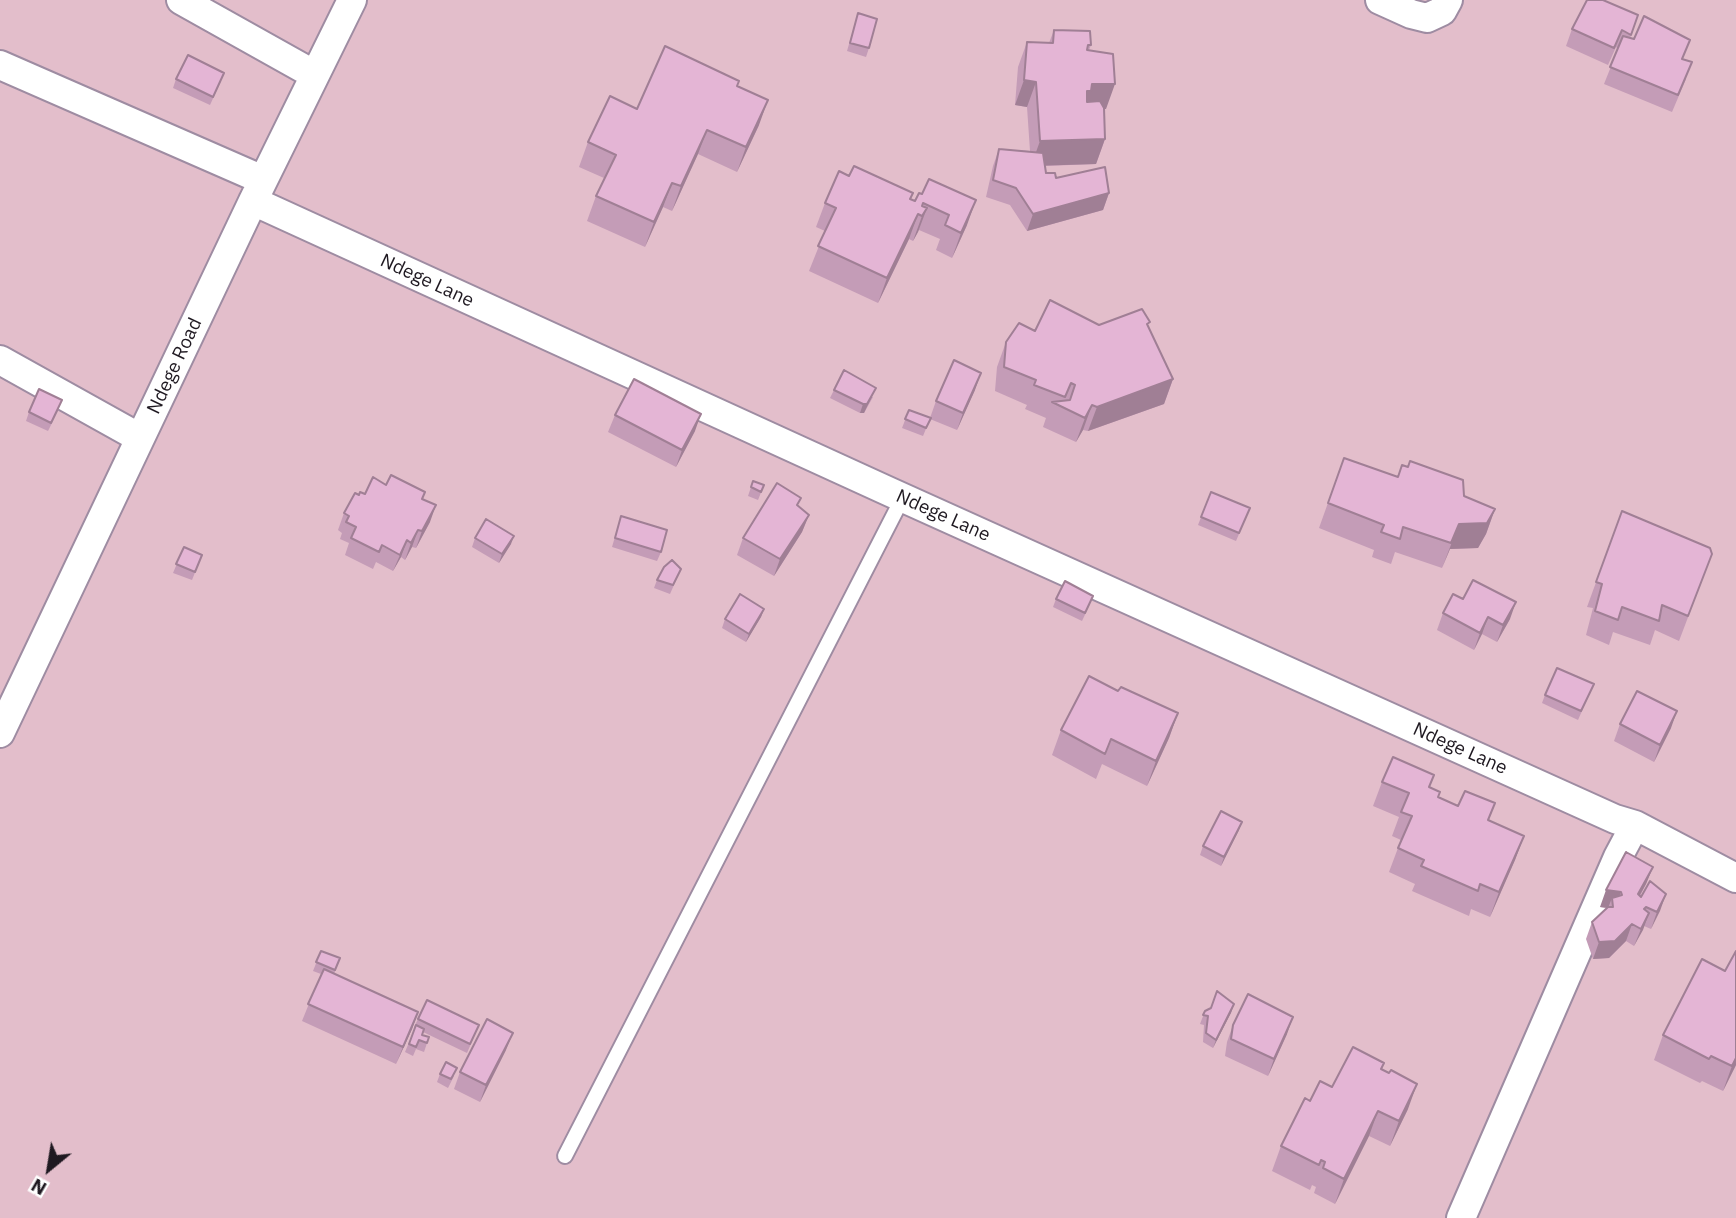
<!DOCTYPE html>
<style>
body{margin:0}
#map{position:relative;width:1736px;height:1218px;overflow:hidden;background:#fcf8fd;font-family:"IBM Plex Sans",sans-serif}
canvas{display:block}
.north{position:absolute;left:14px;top:1134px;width:70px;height:70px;-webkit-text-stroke:5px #fff;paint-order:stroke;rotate:210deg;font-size:19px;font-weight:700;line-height:28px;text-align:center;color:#1f1921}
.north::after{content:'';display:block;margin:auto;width:24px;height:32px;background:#1f1921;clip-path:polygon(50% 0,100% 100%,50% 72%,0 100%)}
</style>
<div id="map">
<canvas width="1736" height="1218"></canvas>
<div class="north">N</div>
</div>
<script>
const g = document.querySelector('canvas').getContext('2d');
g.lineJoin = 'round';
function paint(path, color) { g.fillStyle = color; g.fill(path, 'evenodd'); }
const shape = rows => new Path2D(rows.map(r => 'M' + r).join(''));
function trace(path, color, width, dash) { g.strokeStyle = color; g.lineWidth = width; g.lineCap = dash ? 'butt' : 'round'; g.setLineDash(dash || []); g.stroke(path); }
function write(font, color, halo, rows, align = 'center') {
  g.font = font + ' "IBM Plex Sans",sans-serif'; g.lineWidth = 5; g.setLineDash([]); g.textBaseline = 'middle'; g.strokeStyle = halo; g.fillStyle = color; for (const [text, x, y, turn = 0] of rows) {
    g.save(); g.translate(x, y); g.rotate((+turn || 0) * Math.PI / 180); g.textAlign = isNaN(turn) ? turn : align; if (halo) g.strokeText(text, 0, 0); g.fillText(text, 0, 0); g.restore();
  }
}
paint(shape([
 [0,0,1736,0,1736,1218,0,1218]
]), '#e3becb');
const service = shape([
 [565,1156,903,497]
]);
const minor = shape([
 [181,0,315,75],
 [1380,0,1411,14,1427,18,1442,11,1448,0],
 [0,65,263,180],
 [253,201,890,492,1615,819,1635,825,1736,878],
 [0,360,140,438],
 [0,733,253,201,352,0],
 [1461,1218,1618,857,1635,825]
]);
trace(service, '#9e8ca2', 18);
trace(minor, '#9e8ca2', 32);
trace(service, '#fff', 14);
trace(minor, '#fff', 28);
paint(shape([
 [858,13,869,48,866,57,847,51],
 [1638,15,1630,38,1683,59,1686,79,1672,112,1604,84,1618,49,1616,47,1608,65,1566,46,1572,29],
 [1054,30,1091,45,1089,50,1106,109,1104,109,1105,139,1096,164,1045,166,1046,173,1056,178,1109,193,1103,210,1027,231,1010,205,986,197,993,166,999,149,1030,151,1027,107,1015,105,1018,67,1027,42,1049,43],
 [176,79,221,81,210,105,173,88],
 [737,86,759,125,737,172,698,154,672,211,663,207,645,247,587,221,596,196,604,178,579,167,588,142,637,109],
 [849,176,915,201,919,193,967,225,952,258,936,250,940,239,919,230,913,241,909,239,878,303,809,271,825,231,816,227,825,203],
 [1099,325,1148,327,1173,379,1164,404,1088,431,1083,430,1076,442,1043,427,1046,418,1025,409,1027,405,995,391,997,367,1006,342,1035,331],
 [834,390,873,397,864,413,860,413,830,398],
 [975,390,957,430,930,419,923,436,902,428,909,410,930,418,936,401],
 [59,409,48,431,26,421,29,412],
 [615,415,695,431,676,467,608,432],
 [1344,458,1398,477,1464,496,1495,509,1486,534,1478,548,1450,549,1442,568,1395,552,1391,564,1372,557,1374,550,1319,528],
 [753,481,764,485,758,500,748,496],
 [386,485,425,492,422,499,430,522,416,548,412,547,405,560,401,557,393,571,376,562,373,569,345,555,349,543,340,539,342,533,338,530,344,513,359,495,365,494],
 [1211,492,1250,508,1236,541,1198,525],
 [1622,511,1712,554,1679,641,1655,630,1650,645,1613,632,1609,645,1586,635,1593,608,1587,607],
 [809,515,802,532,774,576,737,555,743,538],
 [621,516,661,552,657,561,612,547],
 [475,538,511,544,499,563,472,547],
 [184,547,202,555,192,580,173,573],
 [681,569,670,594,654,588,657,580],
 [1056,599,1090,604,1082,621,1053,607],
 [1463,599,1510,619,1497,642,1482,634,1474,650,1437,630,1443,613],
 [764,609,761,617,746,642,722,628,725,619],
 [1594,684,1578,720,1542,703,1545,695],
 [1118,691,1178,713,1169,738,1147,786,1102,764,1096,779,1052,755,1061,730],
 [1620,724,1671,728,1654,762,1614,741],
 [1434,775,1429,787,1438,797,1524,836,1515,860,1490,917,1471,909,1469,916,1412,891,1415,884,1389,872,1401,840,1392,836,1399,817,1373,806,1382,782],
 [1239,830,1221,866,1200,855,1203,846],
 [1653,867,1646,884,1640,896,1641,897,1666,894,1651,929,1644,926,1634,946,1626,941,1609,958,1593,959,1586,939,1592,922,1607,908,1600,907],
 [321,951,340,958,334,974,418,1012,412,1029,396,1064,302,1021,321,974,313,971],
 [1736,951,1736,1065,1723,1091,1702,1081,1700,1083,1654,1060,1663,1035,1725,971],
 [1234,1004,1213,1048,1203,1042,1204,1025,1200,1024,1205,1011],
 [418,1019,479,1025,467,1053,423,1032,422,1035,429,1037,424,1052,416,1049,413,1056,405,1052,415,1028,414,1027],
 [1233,1025,1287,1034,1268,1076,1225,1056,1227,1042],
 [506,1050,480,1102,454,1089,460,1072],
 [1381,1069,1408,1109,1390,1146,1369,1136,1335,1204,1314,1193,1316,1187,1312,1185,1310,1190,1272,1171,1281,1146,1310,1101,1332,1087],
 [440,1074,454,1076,448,1088,437,1082]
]), '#c49cb7');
paint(shape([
 [1024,80,1036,82,1027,107,1015,105],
 [1092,84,1115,84,1106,109,1085,109,1087,91],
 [768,100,759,125,737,172,746,147],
 [707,130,698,154,672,211,681,186],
 [1105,139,1096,164,1031,166,1040,141],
 [672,183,663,207,645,247,654,222],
 [1109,193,1103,210,1027,231,1033,214],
 [976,200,967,225,952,258,961,233],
 [927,208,918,232,913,241,922,216],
 [918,214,909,239,878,303,887,278],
 [981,373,975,390,957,430,963,413],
 [1173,379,1164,404,1088,431,1097,407],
 [876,388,864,413,860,413,863,404],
 [1092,405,1083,430,1076,442,1085,418],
 [701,414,695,431,676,467,682,450],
 [436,505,430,522,416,548,422,531],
 [1495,509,1486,534,1478,548,1450,549,1442,568,1459,524],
 [809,515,802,532,774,576,780,559],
 [418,530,412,547,405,560,411,543],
 [514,536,511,544,499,563,502,554],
 [407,540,401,557,393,571,400,555],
 [1516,602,1510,619,1497,642,1503,625],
 [764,609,761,617,746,642,749,634],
 [1488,617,1482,634,1474,650,1480,633],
 [1677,711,1671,728,1654,762,1660,745],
 [1178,713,1169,738,1147,786,1156,761],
 [1242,822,1239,830,1221,866,1224,857],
 [1524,836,1515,860,1490,917,1499,892],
 [1653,867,1646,884,1631,911,1638,894],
 [1606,890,1621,892,1614,909,1612,898,1608,908,1600,907],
 [1666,894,1660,911,1651,929,1657,912],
 [1649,913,1643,930,1634,946,1641,929],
 [1632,924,1626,941,1609,958,1593,959,1599,942],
 [1234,1004,1231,1013,1213,1048,1216,1040],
 [418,1012,412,1029,396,1064,403,1047],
 [1293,1017,1287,1034,1268,1076,1274,1059],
 [513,1033,506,1050,480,1102,486,1085],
 [1736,1058,1736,1065,1723,1091,1732,1066],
 [1417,1084,1408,1109,1390,1146,1399,1121],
 [1378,1111,1369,1136,1335,1204,1344,1179]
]), '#a07f95');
const building = shape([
 [1587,0,1603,0,1638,15,1631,35,1622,30,1614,48,1572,29,1587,0],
 [858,13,877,19,869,48,850,43,858,13],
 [1644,16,1690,40,1682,59,1692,62,1678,95,1610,67,1623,36,1634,39,1644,16],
 [1054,30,1090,31,1091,45,1088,45,1087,50,1113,54,1115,84,1092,84,1091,91,1087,91,1087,102,1100,101,1104,108,1105,139,1040,141,1036,82,1024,80,1027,42,1053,43,1054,30],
 [665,46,739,81,737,86,768,100,746,147,707,130,681,186,672,183,654,222,596,196,616,155,588,142,610,96,637,109,665,46],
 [188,55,224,73,213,97,176,79,188,55],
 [999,149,1043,153,1046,173,1055,173,1056,178,1105,167,1109,193,1033,214,1016,188,993,180,999,149],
 [854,166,913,193,910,199,915,201,919,193,922,194,929,179,976,200,961,233,945,225,949,215,923,203,922,206,927,208,922,216,918,214,887,278,818,246,836,208,825,203,839,171,849,176,854,166],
 [1050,300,1099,325,1142,309,1150,322,1147,324,1173,379,1097,407,1092,405,1085,418,1052,402,1070,400,1075,385,1071,383,1065,397,1034,385,1036,380,1004,367,1006,342,1019,323,1035,331,1050,300],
 [954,360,981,373,963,413,936,401,954,360],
 [844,370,876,388,867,404,863,404,834,390,844,370],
 [634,379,701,414,682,450,615,415,634,379],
 [39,389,62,400,51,423,29,412,39,389],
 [909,410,931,418,926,428,905,419,909,410],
 [1344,458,1398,477,1402,465,1408,467,1410,461,1463,480,1464,496,1495,509,1487,523,1459,524,1451,543,1403,527,1400,539,1381,532,1384,525,1328,503,1344,458],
 [391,475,425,492,422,499,436,505,422,531,418,530,411,543,407,540,400,555,382,545,379,552,351,538,356,527,346,522,349,516,344,513,355,493,359,495,360,492,365,494,373,477,386,485,391,475],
 [753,481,764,485,761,492,751,487,753,481],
 [777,483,801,498,797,505,809,515,780,559,743,538,777,483],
 [1211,492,1250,508,1239,533,1201,517,1211,492],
 [1622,511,1710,548,1712,554,1688,616,1662,605,1659,621,1622,607,1618,620,1595,611,1602,584,1596,582,1622,511],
 [621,516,667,530,661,552,615,538,621,516],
 [486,519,514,536,502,554,475,538,486,519],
 [184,547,202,555,195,572,176,564,184,547],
 [672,560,681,569,673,585,657,580,664,567,672,560],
 [1473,580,1516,602,1503,625,1488,617,1480,633,1443,613,1453,594,1463,599,1473,580],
 [1065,581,1093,596,1085,613,1056,599,1065,581],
 [740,594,764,609,749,634,725,619,740,594],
 [1557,668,1594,684,1581,711,1545,695,1557,668],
 [1089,676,1118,691,1121,687,1178,713,1156,761,1111,739,1105,754,1061,730,1089,676],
 [1637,691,1677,711,1660,745,1620,724,1637,691],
 [1393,757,1434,775,1429,787,1440,792,1438,797,1458,806,1465,791,1495,803,1488,820,1524,836,1499,892,1480,884,1478,891,1421,866,1424,860,1398,848,1412,816,1401,812,1409,793,1382,782,1393,757],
 [1221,811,1242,822,1224,857,1203,846,1221,811],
 [1626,852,1653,867,1638,894,1641,897,1650,881,1666,894,1657,912,1646,907,1644,909,1649,913,1641,929,1632,924,1615,941,1599,942,1592,922,1608,907,1613,907,1612,898,1622,895,1621,892,1606,890,1626,852],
 [321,951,340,958,335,970,316,962,321,951],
 [1736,951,1736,1058,1732,1066,1711,1056,1709,1059,1663,1035,1702,959,1725,971,1736,951],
 [324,969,418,1012,403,1047,308,1004,324,969],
 [1217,991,1234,1004,1216,1040,1206,1033,1208,1016,1203,1015,1205,1011,1211,1008,1217,991],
 [1248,994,1293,1017,1274,1059,1231,1039,1233,1025,1248,994],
 [427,1000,479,1025,470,1044,418,1019,427,1000],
 [487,1019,513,1033,486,1085,460,1072,487,1019],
 [416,1025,424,1029,422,1035,429,1037,427,1043,419,1040,416,1047,409,1044,416,1025],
 [1353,1047,1384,1063,1381,1069,1389,1073,1391,1070,1417,1084,1399,1121,1378,1111,1344,1179,1323,1168,1325,1162,1321,1160,1319,1165,1281,1146,1305,1098,1310,1101,1320,1081,1332,1087,1353,1047],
 [446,1062,457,1068,451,1079,440,1074,446,1062]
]);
paint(building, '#e4b5d5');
trace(building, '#a07f95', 2);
write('19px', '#1f1921', '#fff', [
 ["Ndege Lane",427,281,25],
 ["Ndege Road",175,366,-65],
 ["Ndege Lane",943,516,24],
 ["Ndege Lane",1460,749,24]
]);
</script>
